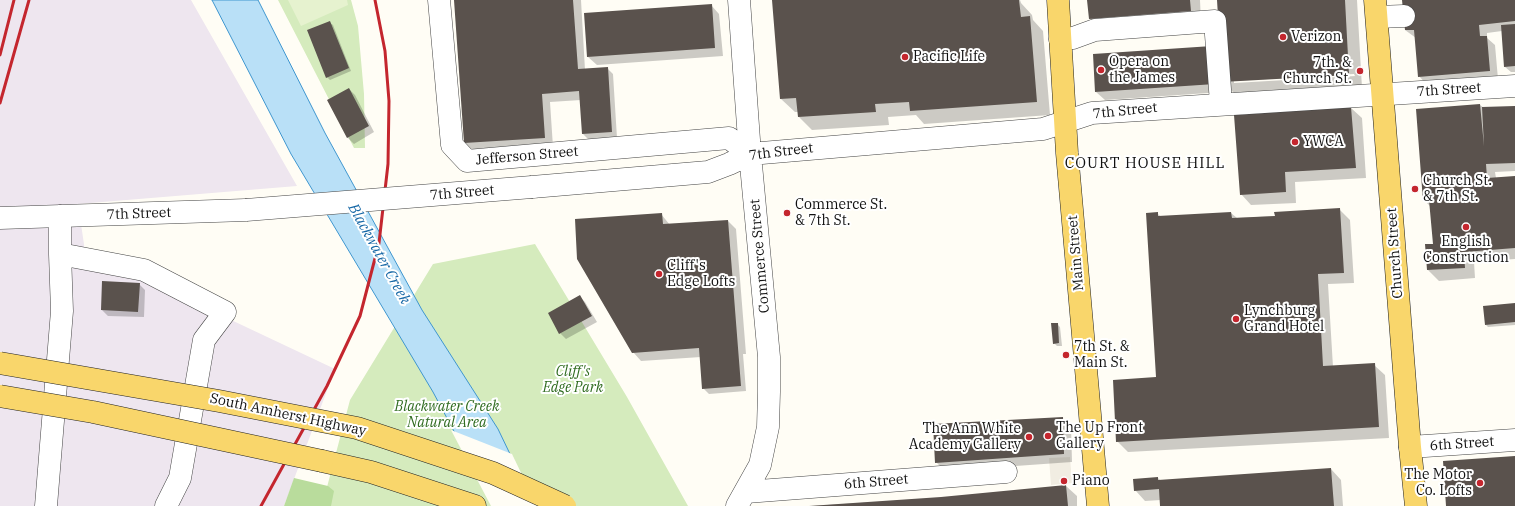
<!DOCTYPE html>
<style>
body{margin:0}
canvas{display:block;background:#fffdf5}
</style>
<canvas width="1515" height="506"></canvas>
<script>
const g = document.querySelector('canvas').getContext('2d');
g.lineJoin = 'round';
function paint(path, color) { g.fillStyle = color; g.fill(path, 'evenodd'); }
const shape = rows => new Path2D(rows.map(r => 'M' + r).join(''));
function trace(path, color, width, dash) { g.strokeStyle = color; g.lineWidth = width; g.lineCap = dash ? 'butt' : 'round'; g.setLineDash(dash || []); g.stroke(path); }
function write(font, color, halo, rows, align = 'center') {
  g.font = font + ' "IBM Plex Serif",serif'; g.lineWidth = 4; g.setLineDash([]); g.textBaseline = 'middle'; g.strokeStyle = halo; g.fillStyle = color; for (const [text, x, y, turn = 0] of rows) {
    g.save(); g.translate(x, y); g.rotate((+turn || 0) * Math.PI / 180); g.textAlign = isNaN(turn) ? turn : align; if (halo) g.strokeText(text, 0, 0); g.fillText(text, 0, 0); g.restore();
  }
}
paint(shape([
 [0,0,191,0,297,186,78,204,85,251,335,369,284,506,0,506]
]), '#eee6ef');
paint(shape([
 [278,0,351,0,358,26,364,94,365,148,354,148],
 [535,244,627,397,688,506,322,506,350,400,433,264]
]), '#d5ebbd');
paint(shape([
 [294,478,328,486,334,491,331,506,284,506]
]), '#b9dc9c');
paint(shape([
 [288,0,347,0,348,5,301,26]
]), '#e6f2cf');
paint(shape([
 [1070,457,1072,483,1051,485,1049,458]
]), '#f1ede2');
const water = shape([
 [212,0,258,0,325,133,422,310,498,429,535,506,494,506,433,392,291,154,212,0]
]);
paint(water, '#b9e0f7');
trace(water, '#3f96cf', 1);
paint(shape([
 [451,430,512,454,537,506,491,506]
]), '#fffdf5');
paint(shape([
 [455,0,581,0,585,70,607,68,613,74,617,138,589,140,583,134,581,100,550,102,553,147,473,151,465,143],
 [773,0,1020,0,1021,3,1032,15,1033,20,1043,31,1050,115,924,124,916,115,888,117,889,125,812,130,799,117,798,112,795,112,781,99],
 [1088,0,1200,0,1201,22,1100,29,1090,18],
 [1218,0,1357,0,1362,88,1236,95,1222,81,1223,92,1105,100,1096,92,1221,56],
 [1354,74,1355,76,1234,83,1234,81],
 [1404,0,1515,0,1515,72,1511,72,1505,67,1502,31,1487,33,1487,38,1495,45,1498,79,1427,85,1419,76,1416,38,1405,30],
 [711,5,719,14,723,56,597,65,588,57],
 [330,23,333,25,351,71,330,80,327,77],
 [349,89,355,95,374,132,354,144,348,138,328,101],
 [1480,105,1484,108,1515,107,1515,171,1495,172,1496,178,1515,177,1515,259,1474,262,1475,278,1439,281,1428,270,1426,245,1434,245,1431,207,1424,200,1417,110],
 [1351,108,1362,118,1366,178,1295,182,1296,203,1251,205,1241,194,1235,116],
 [1339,209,1350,220,1354,283,1328,284,1333,367,1374,365,1385,375,1389,438,1128,452,1117,441,1157,378,1157,213,1161,217,1231,213,1237,218,1276,216],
 [661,214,670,225,728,221,736,229,746,354,743,354,746,391,709,394,703,388,701,357,641,361,633,352],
 [139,284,145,290,144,317,108,316,102,310],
 [579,296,585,302,597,322,566,339,560,333,549,314],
 [1515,304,1515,325,1488,327,1486,325],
 [1057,324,1060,327,1062,346,1057,346,1054,343],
 [1062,418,1071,426,1072,462,945,471,936,462],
 [1331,469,1341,480,1343,506,1161,506,1161,500,1145,501,1135,490,1158,478,1161,481],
 [1066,486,1077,496,1077,506,811,506,941,498]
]), '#0003');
paint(shape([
 [454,0,573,0,578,69,608,67,612,132,582,134,579,91,542,94,545,138,464,143],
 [772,0,1019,0,1021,17,1030,16,1037,102,910,111,909,102,875,104,876,112,798,117,796,98,780,99],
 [1087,0,1190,0,1191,11,1089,19],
 [1217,0,1345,0,1349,75,1222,82],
 [1402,0,1515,0,1515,21,1479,25,1480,36,1487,36,1490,71,1418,77,1414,30,1405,30],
 [712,4,715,48,587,57,584,13],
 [330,21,349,68,326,78,307,30],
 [1515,24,1515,66,1504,67,1501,25],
 [1212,46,1215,84,1095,92,1093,54],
 [349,88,369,126,347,138,327,100],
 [1480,104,1484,146,1482,107,1515,106,1515,163,1486,164,1487,178,1515,176,1515,248,1464,252,1465,268,1427,270,1425,244,1433,244,1429,200,1423,201,1416,109],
 [1351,107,1356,168,1285,172,1286,192,1240,195,1234,115],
 [1340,208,1344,273,1318,274,1323,366,1375,363,1379,427,1116,442,1113,380,1156,377,1146,213,1158,212,1158,216,1231,212,1232,218,1275,216,1274,212],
 [662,213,663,224,728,220,741,386,702,389,699,348,632,353,577,259,575,219],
 [102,281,140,283,138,312,101,310],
 [580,295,592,316,559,334,548,313],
 [1515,303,1515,322,1485,325,1483,306],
 [1051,323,1058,323,1059,343,1053,344],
 [1063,417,1064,454,935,463,933,424],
 [1515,456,1515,506,1446,506,1443,461],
 [1331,468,1334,506,1160,506,1159,489,1134,491,1133,479,1158,477,1158,480],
 [1066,485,1068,506,809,506,941,497]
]), '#5a524d');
const minor = shape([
 [439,0,452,145,467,161,729,138,750,154],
 [1377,17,1404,16],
 [1060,39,1073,38,1095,30,1215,21,1221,103],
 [532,187,708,172,729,164,750,154,1043,129,1092,113,1515,86],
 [60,216,60,254,144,270,225,312,204,340,180,478,166,506],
 [0,218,246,210],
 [1410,447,1515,440],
 [746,492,1006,472],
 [46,506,62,311,60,254],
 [737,506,760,465,768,427,769,392,769,357,750,154,739,0]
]);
const major = shape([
 [1058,0,1067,153,1098,506],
 [1375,0,1410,447,1416,506],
 [322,461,371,472,475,506]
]);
trace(minor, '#444', 23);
trace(major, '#222', 23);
trace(minor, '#fff', 22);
trace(major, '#f9d66b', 22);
trace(shape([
 [0,55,14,0],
 [0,103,29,0],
 [261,506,327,386,360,316,379,243,388,164,389,101,385,51,375,0]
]), '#c4262e', 3);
const minorBridge = shape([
 [246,210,532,187]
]);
const majorBridge = shape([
 [0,363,219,401,357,428,493,473,565,506],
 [0,396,93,412,322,461]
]);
trace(minorBridge, '#444', 23, []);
trace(majorBridge, '#222', 23, []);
trace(minorBridge, '#fff', 22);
trace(majorBridge, '#f9d66b', 22);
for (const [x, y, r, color] of [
 [1283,37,4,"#c4262e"],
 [905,57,4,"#c4262e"],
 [1101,70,4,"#c4262e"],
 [1360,71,4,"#c4262e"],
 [1295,142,4,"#c4262e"],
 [1415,189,4,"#c4262e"],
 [787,213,4,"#c4262e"],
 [1466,227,4,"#c4262e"],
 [659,274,4,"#c4262e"],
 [1236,319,4,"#c4262e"],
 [1066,355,4,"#c4262e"],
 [1048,436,4,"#c4262e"],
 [1029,437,4,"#c4262e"],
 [1064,481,4,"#c4262e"],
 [1480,483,4,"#c4262e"]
]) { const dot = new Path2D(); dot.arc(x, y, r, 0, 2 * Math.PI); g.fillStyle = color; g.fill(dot); trace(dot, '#fff', 1.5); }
write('14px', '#111', '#fff', [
 ["Verizon",1291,37],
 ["Pacific Life",913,57],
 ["Opera on",1109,62],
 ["the James",1109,78],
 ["7th. &",1352,63,"right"],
 ["Church St.",1352,79,"right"],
 ["YWCA",1303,142],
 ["Church St.",1423,181],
 ["& 7th St.",1423,197],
 ["Commerce St.",795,205],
 ["& 7th St.",795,221],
 ["English",1466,242,"center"],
 ["Construction",1466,258,"center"],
 ["Cliff's",667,266],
 ["Edge Lofts",667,282],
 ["Lynchburg",1244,311],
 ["Grand Hotel",1244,327],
 ["7th St. &",1074,347],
 ["Main St.",1074,363],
 ["The Up Front",1056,428],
 ["Gallery",1056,444],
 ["The Ann White",1021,429,"right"],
 ["Academy Gallery",1021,445,"right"],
 ["The Motor",1472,475,"right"],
 ["Co. Lofts",1472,491,"right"],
 ["Piano",1072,481]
], 'left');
write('14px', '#111', '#fff', [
 ["7th Street",1449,90,-4],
 ["7th Street",1125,111,-6],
 ["7th Street",781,152,-7],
 ["Jefferson Street",527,156,-5],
 ["7th Street",462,193,-5],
 ["7th Street",139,214,-2],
 ["Main Street",1076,253,-95],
 ["Church Street",1395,253,-94],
 ["Commerce Street",760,256,-95],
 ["South Amherst Highway",288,415,12],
 ["6th Street",1462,444,-4],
 ["6th Street",876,482,-5]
]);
write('italic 14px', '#2f6b1f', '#fff', [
 ["Cliff's",573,372],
 ["Edge Park",573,388],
 ["Blackwater Creek",447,407],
 ["Natural Area",447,423]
]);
g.letterSpacing = '1px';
write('15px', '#111', '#fff', [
 ["COURT HOUSE HILL",1145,164]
]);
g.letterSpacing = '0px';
write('italic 15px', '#1768a6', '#fff', [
 ["Blackwater Creek",379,254,61]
]);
</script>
